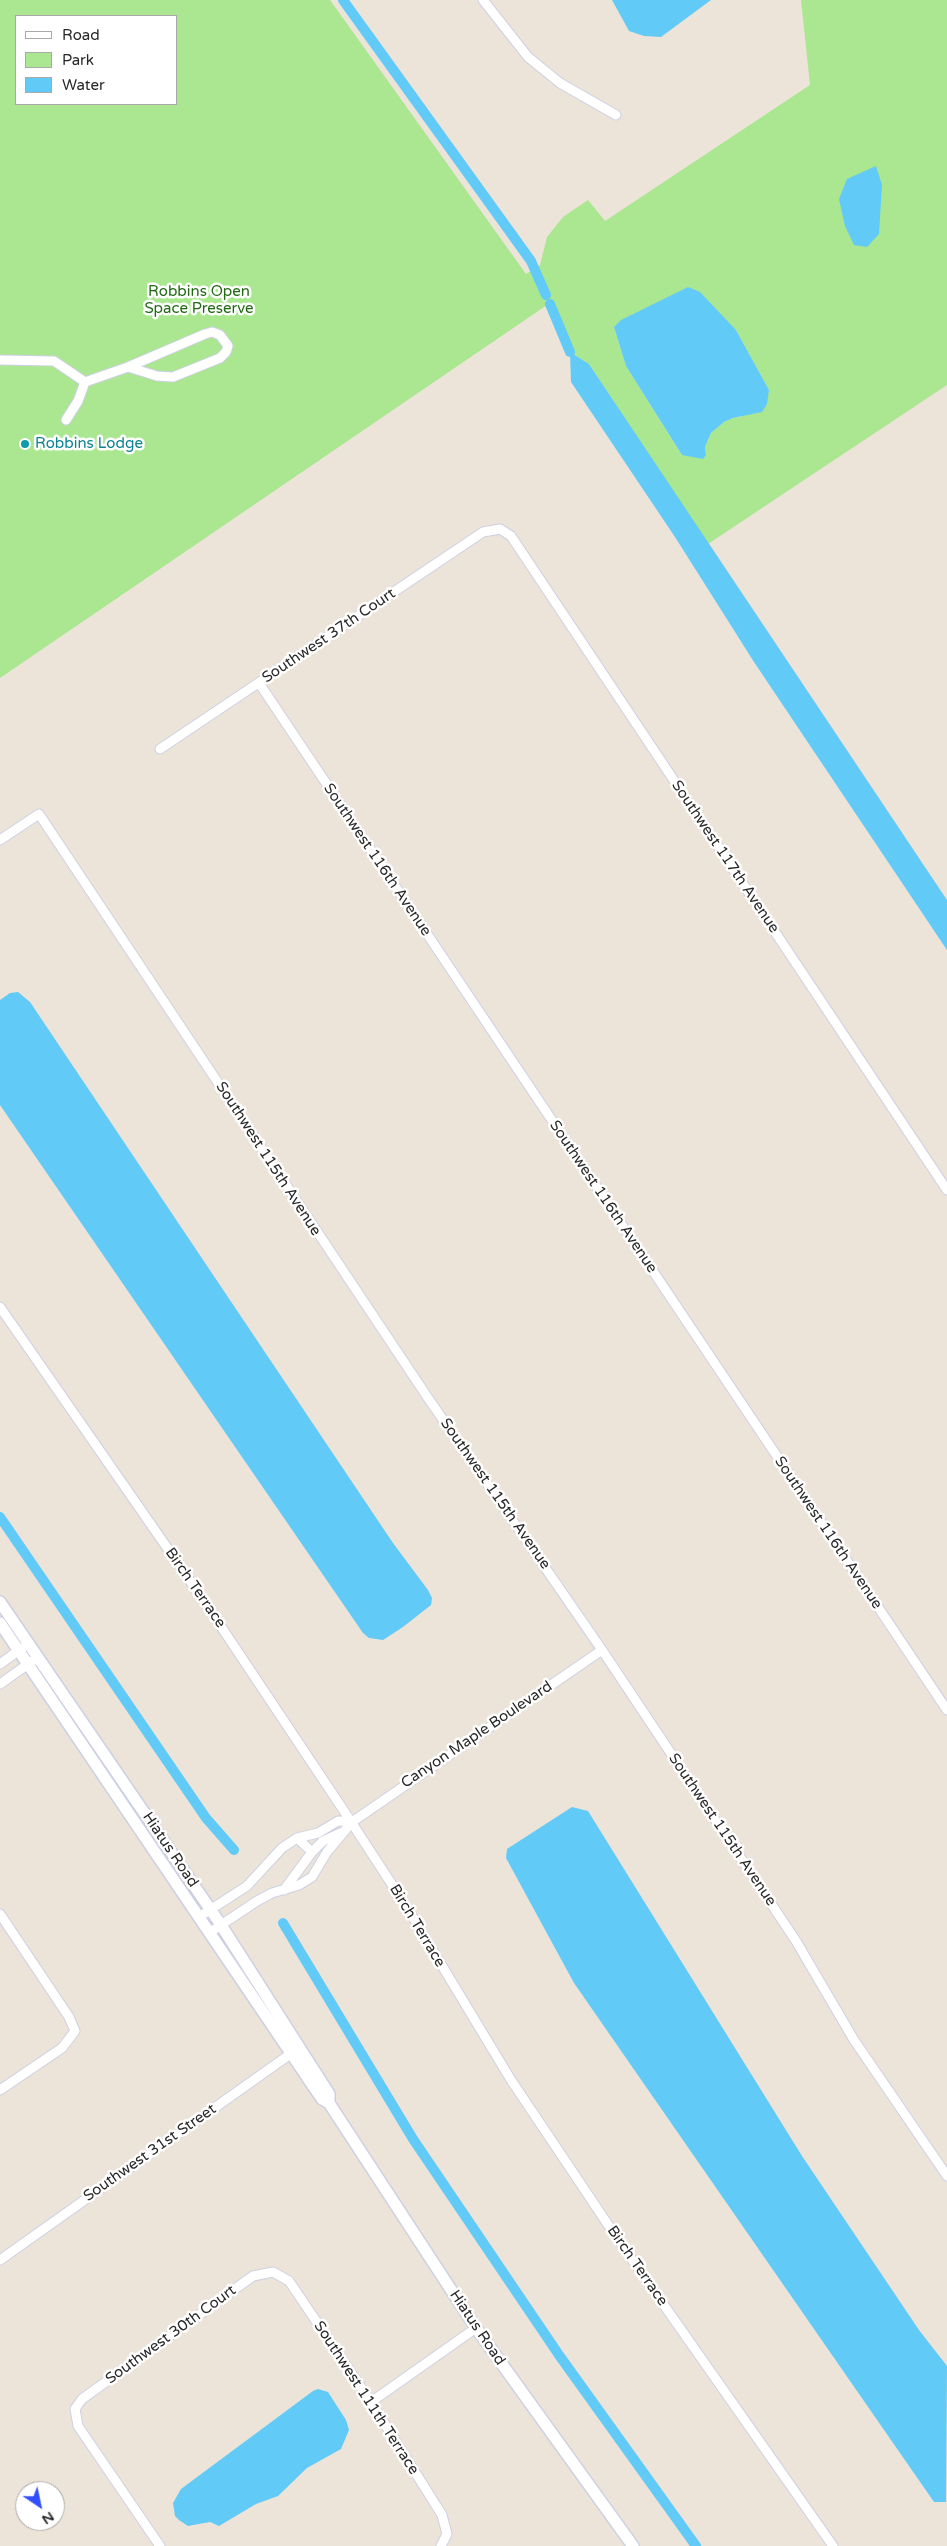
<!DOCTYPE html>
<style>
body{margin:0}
#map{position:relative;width:947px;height:2546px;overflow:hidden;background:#ece4d8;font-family:"Varela Round",sans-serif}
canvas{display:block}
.legend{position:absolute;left:15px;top:15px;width:162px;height:90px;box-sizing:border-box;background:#fff;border:1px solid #a9a9a9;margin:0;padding:6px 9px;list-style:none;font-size:15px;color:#282828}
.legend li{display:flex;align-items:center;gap:10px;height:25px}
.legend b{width:25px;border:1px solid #a9a9a9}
.north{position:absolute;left:15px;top:2481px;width:50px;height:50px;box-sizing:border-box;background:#fff;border:1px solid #a9a9a9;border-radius:50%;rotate:146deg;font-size:14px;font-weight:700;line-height:20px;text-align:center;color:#282828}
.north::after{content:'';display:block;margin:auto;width:18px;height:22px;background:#3250ff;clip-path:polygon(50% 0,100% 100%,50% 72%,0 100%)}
</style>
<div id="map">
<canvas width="947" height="2546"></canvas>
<ul class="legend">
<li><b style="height:6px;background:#fff"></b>Road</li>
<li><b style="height:14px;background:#aae790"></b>Park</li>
<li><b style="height:14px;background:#62caf7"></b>Water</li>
</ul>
<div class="north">N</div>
</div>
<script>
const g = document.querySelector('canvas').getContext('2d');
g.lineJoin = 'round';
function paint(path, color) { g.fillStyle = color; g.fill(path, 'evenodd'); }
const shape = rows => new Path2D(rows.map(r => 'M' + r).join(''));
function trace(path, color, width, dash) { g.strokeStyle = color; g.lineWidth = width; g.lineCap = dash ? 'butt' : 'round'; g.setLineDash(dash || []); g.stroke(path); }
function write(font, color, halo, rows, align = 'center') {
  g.font = font + ' "Varela Round",sans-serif'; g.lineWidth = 5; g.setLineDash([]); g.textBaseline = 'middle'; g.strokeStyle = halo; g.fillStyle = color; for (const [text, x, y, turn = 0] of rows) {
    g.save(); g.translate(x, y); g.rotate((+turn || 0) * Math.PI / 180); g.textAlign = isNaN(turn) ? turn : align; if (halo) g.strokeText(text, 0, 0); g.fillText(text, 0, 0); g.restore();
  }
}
paint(shape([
 [0,0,330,0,526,274,540,265,547,237,563,217,588,200,605,221,810,85,801,0,947,0,947,385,708,544,589,364,570,352,550,304,547,305,0,678],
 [16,16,176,16,176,104,16,104],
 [688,287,736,330,769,390,754,414,746,413,740,417,733,418,724,422,711,433,705,447,706,455,682,455,626,366,614,327]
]), '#aae790');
paint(shape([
 [612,0,711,0,661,37,644,36,629,31],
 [876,166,882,185,879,234,867,247,854,245,845,226,839,199,847,179],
 [688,287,700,292,736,330,769,390,767,404,762,412,733,418,724,422,711,433,705,447,706,455,703,459,682,455,626,366,614,327,621,320],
 [570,352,589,364,947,900,947,950,754,662,675,537,571,382],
 [18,992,30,1002,393,1543,428,1590,432,1598,431,1605,403,1627,383,1640,369,1638,363,1633,0,1105,0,1000,10,993],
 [572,1807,588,1811,802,2156,919,2330,947,2366,946,2502,934,2502,574,1983,506,1858,507,1849],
 [318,2389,328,2392,346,2420,349,2430,341,2449,307,2468,278,2496,256,2504,219,2526,210,2522,188,2526,179,2520,175,2516,173,2503,181,2489,313,2391]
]), '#62caf7');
trace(shape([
 [343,0,531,261,546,295],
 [550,304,570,352],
 [0,1517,206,1818,234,1850],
 [283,1923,413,2139,559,2355,696,2546]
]), '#62caf7', 10);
const minor = shape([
 [483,0,528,57,560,83,616,115],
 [0,360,54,361,85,382,128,367,205,334,212,332,220,335,228,346,226,352,220,358,173,377,157,376,128,367],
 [66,420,78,401,85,382],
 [259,683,947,1710],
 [160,749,483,532,500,529,511,536,947,1190],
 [0,840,39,814,428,1398,602,1650,796,1941,854,2040,947,2176],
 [0,1307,202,1598,344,1811,406,1906,511,2080,619,2241,833,2546],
 [0,1664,22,1648],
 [0,1684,38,1657],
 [297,1838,312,1852],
 [284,1890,312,1852,323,1841,340,1833],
 [0,1914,69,2017,75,2031,62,2048,0,2090],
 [199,1917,247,1886,282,1848,297,1838,318,1833,338,1821,352,1822],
 [209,1933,257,1901,272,1893,299,1885,312,1877,327,1852,352,1822,602,1650],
 [0,2260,296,2050],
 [371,2402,476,2328],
 [160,2546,78,2426,75,2409,82,2399,253,2276,273,2272,289,2281,371,2402,442,2515,447,2534,441,2546]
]);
const tertiary = shape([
 [0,1602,221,1925,329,2094,329,2103],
 [0,1623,322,2099,329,2103,476,2328,633,2546]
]);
trace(minor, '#cdd0e2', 11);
trace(tertiary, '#cdd0e2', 14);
trace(minor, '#fff', 9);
trace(tertiary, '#fff', 11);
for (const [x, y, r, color] of [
 [25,444,5,"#0f9aa8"]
]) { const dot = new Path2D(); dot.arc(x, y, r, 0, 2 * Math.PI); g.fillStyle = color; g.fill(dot); trace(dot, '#fff', 2); }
write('15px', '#226914', '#fff', [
 ["Robbins Open",199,292],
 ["Space Preserve",199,309]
]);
write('15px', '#0d838f', '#fff', [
 ["Robbins Lodge",35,444]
], 'left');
write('15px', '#282828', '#fff', [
 ["Southwest 37th Court",329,636,-34],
 ["Southwest 117th Avenue",725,857,56],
 ["Southwest 116th Avenue",377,860,56],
 ["Southwest 115th Avenue",268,1159,57],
 ["Southwest 116th Avenue",603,1197,56],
 ["Southwest 115th Avenue",495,1494,55],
 ["Southwest 116th Avenue",828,1533,56],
 ["Birch Terrace",195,1588,55],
 ["Canyon Maple Boulevard",477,1735,-34],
 ["Southwest 115th Avenue",722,1830,56],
 ["Hiatus Road",170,1850,56],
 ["Birch Terrace",417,1926,59],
 ["Southwest 31st Street",150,2153,-35],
 ["Birch Terrace",637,2266,55],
 ["Hiatus Road",477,2328,56],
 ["Southwest 30th Court",171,2335,-36],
 ["Southwest 111th Terrace",366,2398,57]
]);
</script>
